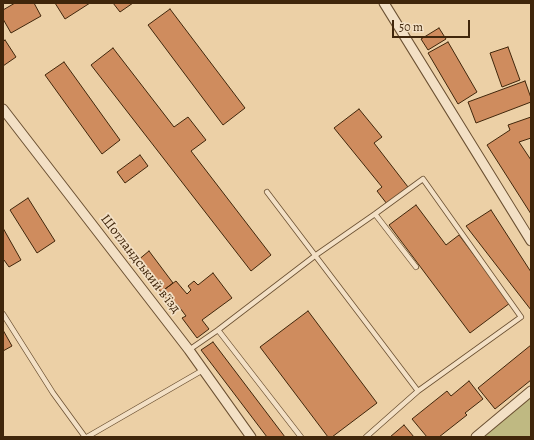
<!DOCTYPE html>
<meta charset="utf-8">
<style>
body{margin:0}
#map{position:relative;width:534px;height:440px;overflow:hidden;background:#ecd0a6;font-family:Alegreya,serif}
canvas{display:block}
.frame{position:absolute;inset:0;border:4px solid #40260b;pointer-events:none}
.scale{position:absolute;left:392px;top:20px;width:78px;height:18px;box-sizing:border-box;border:2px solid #40260b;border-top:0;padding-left:5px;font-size:12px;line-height:14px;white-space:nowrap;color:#40260b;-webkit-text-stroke:3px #f3e0c5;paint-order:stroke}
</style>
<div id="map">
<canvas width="534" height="440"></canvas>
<div class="frame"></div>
<div class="scale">50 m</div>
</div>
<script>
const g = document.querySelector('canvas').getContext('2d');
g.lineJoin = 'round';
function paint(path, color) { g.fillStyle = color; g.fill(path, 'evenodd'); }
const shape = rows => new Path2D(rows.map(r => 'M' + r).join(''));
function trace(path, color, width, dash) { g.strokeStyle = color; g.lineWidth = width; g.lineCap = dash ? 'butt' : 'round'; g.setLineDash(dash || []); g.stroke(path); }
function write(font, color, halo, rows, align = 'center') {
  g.font = font + ' Alegreya,serif'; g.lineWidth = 3.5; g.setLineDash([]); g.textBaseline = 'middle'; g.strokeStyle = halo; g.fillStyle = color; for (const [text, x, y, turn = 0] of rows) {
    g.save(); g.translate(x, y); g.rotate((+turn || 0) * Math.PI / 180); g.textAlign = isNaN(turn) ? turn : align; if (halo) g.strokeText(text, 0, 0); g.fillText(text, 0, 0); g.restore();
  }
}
paint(shape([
 [531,392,531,437,480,437]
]), '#bfb982');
const building = shape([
 [15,3,34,3,41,16,11,33,3,19,3,10,15,3],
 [55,3,90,3,65,19,55,3],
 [113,3,133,3,120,12,113,3],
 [170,9,245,108,223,125,148,25,170,9],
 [439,28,446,39,428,50,421,39,439,28],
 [5,40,16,57,3,66,3,42,5,40],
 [448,42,477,92,458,104,428,53,448,42],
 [508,47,520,80,502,87,490,53,508,47],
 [113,48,174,127,188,117,206,140,191,151,271,255,251,271,91,65,113,48],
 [64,62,120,140,102,154,45,75,64,62],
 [525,81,531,98,531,102,476,123,468,102,525,81],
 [359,109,382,137,374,143,408,187,387,204,377,191,382,187,334,128,359,109],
 [531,117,531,138,519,142,531,160,531,214,487,145,510,130,508,125,531,117],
 [140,155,148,166,125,183,117,172,140,155],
 [28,198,55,241,37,253,10,210,28,198],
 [416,205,446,245,459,235,510,303,470,333,389,225,416,205],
 [491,210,531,272,531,310,466,226,491,210],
 [3,228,21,260,9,267,4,260,3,261,3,228],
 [149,251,173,283,161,292,137,261,149,251],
 [213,273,232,298,202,320,209,329,197,338,182,318,186,316,177,304,173,307,161,292,176,281,187,294,191,290,188,286,194,281,198,285,213,273],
 [308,311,377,403,332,437,328,437,260,347,308,311],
 [3,330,12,346,3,351,3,330],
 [213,342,285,437,267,437,201,350,213,342],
 [531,345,531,380,495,409,478,388,531,345],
 [469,381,483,399,465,413,467,415,439,437,427,437,412,419,447,391,451,396,469,381],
 [404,425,414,437,390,437,404,425]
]);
paint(building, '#cf8c5e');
trace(building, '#40260b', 1);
const lane = shape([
 [267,192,418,391],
 [375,214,416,267],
 [3,314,53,393,85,437],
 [218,330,301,437],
 [189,350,218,330,316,255,375,214,423,179,521,317,418,391,366,437],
 [87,437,203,370]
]);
const street = shape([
 [384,3,531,241],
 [3,109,189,350,251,437],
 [476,437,531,391]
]);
trace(lane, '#6b5032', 6);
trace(street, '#6b5032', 11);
trace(lane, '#f3e0c5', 4.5);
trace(street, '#f3e0c5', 9);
write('14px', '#40260b', '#f3e0c5', [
 ["Шотландський в'їзд",140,264,52]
]);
</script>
